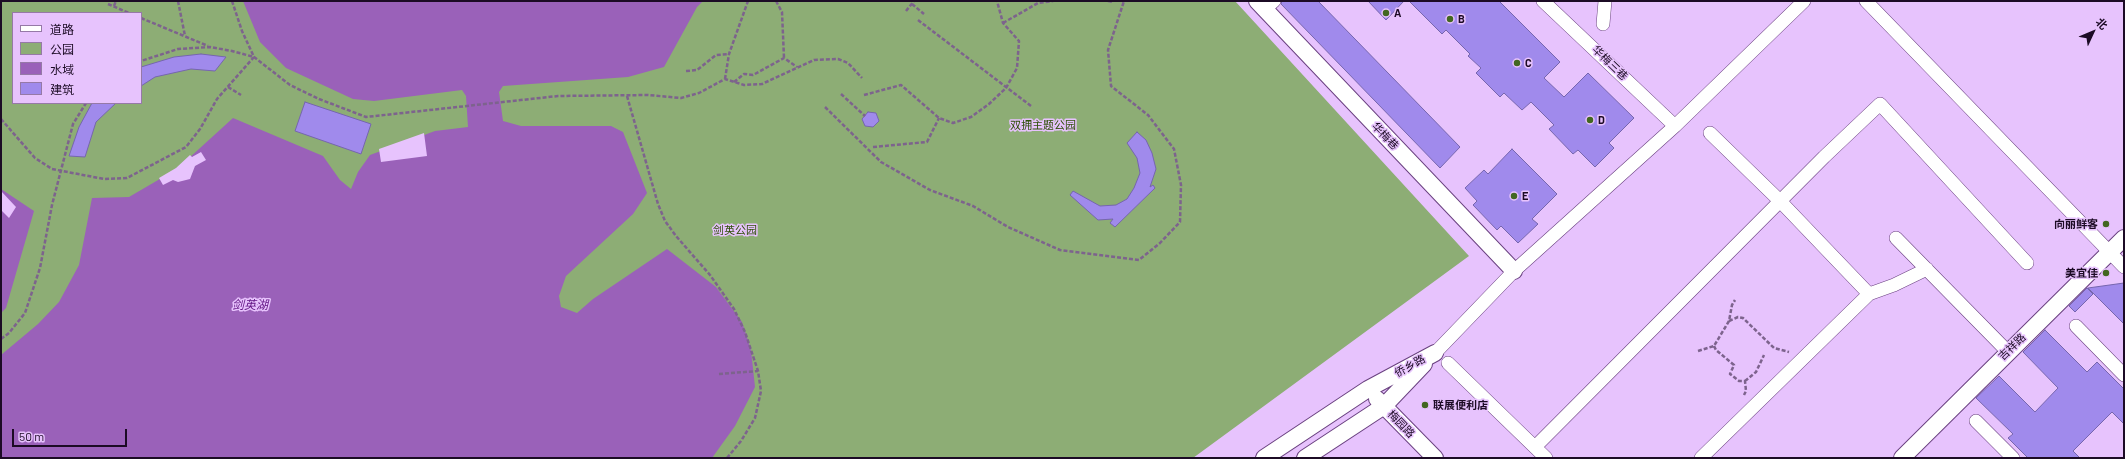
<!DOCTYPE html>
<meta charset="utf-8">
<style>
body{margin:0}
#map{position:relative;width:2125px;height:459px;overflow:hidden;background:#e7c3fd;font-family:Barlow,"Noto Sans SC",sans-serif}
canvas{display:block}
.frame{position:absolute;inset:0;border:2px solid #1c0b25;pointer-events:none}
.legend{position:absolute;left:12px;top:12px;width:130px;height:92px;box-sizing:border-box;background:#e7c3fd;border:1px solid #9679a7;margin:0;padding:5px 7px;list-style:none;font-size:12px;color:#1c0b25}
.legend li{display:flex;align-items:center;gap:8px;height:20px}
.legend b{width:20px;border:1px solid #9679a7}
.north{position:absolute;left:2073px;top:12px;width:40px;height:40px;-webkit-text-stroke:3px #e7c3fd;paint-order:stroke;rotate:46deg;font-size:11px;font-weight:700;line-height:16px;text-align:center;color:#1c0b25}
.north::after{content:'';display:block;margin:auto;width:14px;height:18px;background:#1c0b25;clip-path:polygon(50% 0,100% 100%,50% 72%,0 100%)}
.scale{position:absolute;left:12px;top:429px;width:115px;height:18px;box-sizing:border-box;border:2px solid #1c0b25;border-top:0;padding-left:5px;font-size:12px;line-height:14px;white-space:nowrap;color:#1c0b25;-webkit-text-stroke:3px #e7c3fd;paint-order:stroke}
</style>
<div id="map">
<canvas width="2125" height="459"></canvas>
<div class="frame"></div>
<ul class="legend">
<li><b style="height:5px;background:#fff"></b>道路</li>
<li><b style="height:11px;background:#8dad75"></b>公园</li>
<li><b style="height:11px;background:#9a61b9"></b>水域</li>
<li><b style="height:11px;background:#a08aec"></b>建筑</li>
</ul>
<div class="north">北</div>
<div class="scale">50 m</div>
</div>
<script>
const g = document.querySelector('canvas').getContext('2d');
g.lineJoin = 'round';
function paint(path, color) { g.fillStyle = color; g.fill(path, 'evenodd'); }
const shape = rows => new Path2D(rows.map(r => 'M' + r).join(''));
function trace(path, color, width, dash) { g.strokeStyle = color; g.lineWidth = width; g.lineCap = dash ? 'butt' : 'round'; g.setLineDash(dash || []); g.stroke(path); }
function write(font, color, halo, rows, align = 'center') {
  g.font = font + ' Barlow,"Noto Sans SC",sans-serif'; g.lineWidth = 3; g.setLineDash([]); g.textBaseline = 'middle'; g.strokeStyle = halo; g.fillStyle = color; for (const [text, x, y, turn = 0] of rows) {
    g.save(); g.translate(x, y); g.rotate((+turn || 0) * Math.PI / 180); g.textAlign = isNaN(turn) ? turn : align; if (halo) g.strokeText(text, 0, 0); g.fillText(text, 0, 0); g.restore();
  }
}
paint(shape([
 [1,1,1235,1,1469,256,1193,458,1,458],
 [13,13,141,13,141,103,13,103]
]), '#8dad75');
paint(shape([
 [243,1,703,1,697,7,664,67,628,77,503,86,499,92,503,121,521,126,611,126,623,132,647,193,633,214,566,276,559,296,561,307,577,313,593,299,667,249,716,287,742,322,751,350,755,387,735,426,712,458,1,458,1,355,38,324,59,302,79,265,92,198,129,197,177,169,233,118,323,156,340,180,351,189,358,172,370,155,435,131,468,127,466,96,462,90,374,101,353,99,286,68,260,42],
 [1,189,34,211,6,308,1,313]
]), '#9a61b9');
paint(shape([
 [424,133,427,156,381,162,379,149],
 [201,152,206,160,195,166,190,179,178,182,173,180,163,185,159,178,176,168,190,155,192,157],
 [1,191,16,207,9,218,1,210]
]), '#e7c3fd');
const building = shape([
 [1282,1,1318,1,1460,147,1440,168,1281,4,1282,1],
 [1368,1,1404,1,1386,20,1368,1],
 [1409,1,1499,1,1560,62,1544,78,1564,97,1588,73,1634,118,1609,143,1614,148,1595,167,1578,150,1573,154,1549,129,1554,125,1531,102,1522,110,1504,93,1500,97,1476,73,1481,68,1468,56,1470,54,1446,30,1442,34,1409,1],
 [201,54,226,57,215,71,191,69,155,77,141,86,141,67,174,57,201,54],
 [305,102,371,124,361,154,295,131,305,102],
 [92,103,116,103,96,122,85,157,69,156,79,127,92,103],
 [868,112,876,113,879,121,873,127,865,126,862,119,868,112],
 [1137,132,1146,140,1152,153,1156,169,1150,187,1153,185,1155,188,1115,227,1110,223,1113,219,1098,220,1070,195,1073,191,1100,206,1116,205,1127,199,1134,188,1140,173,1137,158,1127,143,1137,132],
 [1512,149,1557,194,1532,219,1538,224,1518,243,1501,226,1497,230,1473,205,1477,201,1465,188,1484,170,1488,174,1512,149],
 [2124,283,2124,324,2088,288,2124,283],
 [2087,288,2093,294,2075,312,2069,306,2087,288],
 [2045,330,2087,372,2097,362,2124,389,2124,424,2112,412,2073,451,2080,458,2028,458,2008,438,2013,434,1976,398,1999,376,2035,412,2058,388,2023,352,2045,330]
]);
paint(building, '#a08aec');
trace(building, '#7666ae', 1);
const minor = shape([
 [1543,1,1675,126],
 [1866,1,2124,267],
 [1265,9,1274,1],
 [1603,24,1605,1],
 [1710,133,1780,201,1869,294,1894,285,1927,269],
 [1896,238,2008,352],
 [2076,326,2124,375],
 [1435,353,1514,271,1675,126,1804,1],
 [1448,363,1546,458],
 [1976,421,2013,458],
 [1535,447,1824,157,1880,104,2027,263],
 [1701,458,1869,294]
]);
const tertiary = shape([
 [1257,1,1514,271],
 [1377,399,1435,458],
 [1264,458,1368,389,1435,353],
 [1305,458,1384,406,1424,364],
 [1902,458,2124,238]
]);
trace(minor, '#6a4180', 14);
trace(tertiary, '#6a4180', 18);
trace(shape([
 [178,1,185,36],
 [232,1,242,31,254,57,290,85,319,99,366,117,558,96,648,95,681,98,699,93,725,79,744,85,762,84,814,60,838,59,848,63,862,78],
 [776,1,782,12,784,58],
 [1108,1,1113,2],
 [108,4,129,13],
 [912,4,924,14],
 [114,6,116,1],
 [906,11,914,1],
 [141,18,208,46],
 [918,20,1031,106],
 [1003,23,1038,3,1053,1],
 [686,71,697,70,716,55,729,54],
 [725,79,729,54,748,1],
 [734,82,744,74,753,75,784,58,797,67],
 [228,87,241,95],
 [841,94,865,116],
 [864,95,901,85,939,118,953,123,971,117,989,104,1006,88,1017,68,1019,41,1003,23,997,1],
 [627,96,658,204,665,221,676,236,710,275,734,309,745,332,758,371,761,391,755,418,741,441,727,458],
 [825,107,881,162,930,190,973,206,1008,227,1060,250,1139,260,1160,243,1180,222,1181,185,1174,149,1148,115,1111,86,1108,50,1124,1],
 [1,119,35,158,52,169,104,179,127,178,186,147,200,129,217,99,254,57,232,51,210,47,178,49,141,61],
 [873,147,927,142,939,118],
 [1729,321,1738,317,1743,318,1774,348,1789,352],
 [1,339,9,333,25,313,40,268,52,205,73,124,86,103],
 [1714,346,1716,350,1734,365,1730,374,1739,381,1745,381,1746,391,1744,395],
 [1698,351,1714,346,1729,321,1732,305,1735,300],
 [719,374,758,371],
 [1745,381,1756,372,1764,355]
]), '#7d638d', 2.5, [4, 2]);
trace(minor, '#fff', 13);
trace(tertiary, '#fff', 16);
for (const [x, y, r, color] of [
 [1386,13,4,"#426720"],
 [1450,19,4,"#426720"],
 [1517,63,4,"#426720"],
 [1590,120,4,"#426720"],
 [1514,196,4,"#426720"],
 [2106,224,4,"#426720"],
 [2106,273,4,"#426720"],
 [1425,405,4,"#426720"]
]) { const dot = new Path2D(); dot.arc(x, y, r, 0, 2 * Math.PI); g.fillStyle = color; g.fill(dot); trace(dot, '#e7c3fd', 1.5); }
write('bold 11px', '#1c0b25', '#e7c3fd', [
 ["A",1394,13],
 ["B",1458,19],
 ["C",1525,63],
 ["D",1598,120],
 ["E",1522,196],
 ["向丽鲜客",2098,224,"right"],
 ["美宜佳",2098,273,"right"],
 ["联展便利店",1433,405]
], 'left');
write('11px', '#1c0b25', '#e7c3fd', [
 ["华梅三巷",1610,63,44],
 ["华梅巷",1385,136,46],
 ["吉祥路",2012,347,-44],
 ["侨乡路",1410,366,-29],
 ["梅园路",1401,424,46]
]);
write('11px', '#2f5008', '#e7c3fd', [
 ["双拥主题公园",1043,125],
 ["剑英公园",735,230]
]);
write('italic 12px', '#631685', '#e7c3fd', [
 ["剑英湖",250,305]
]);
</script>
